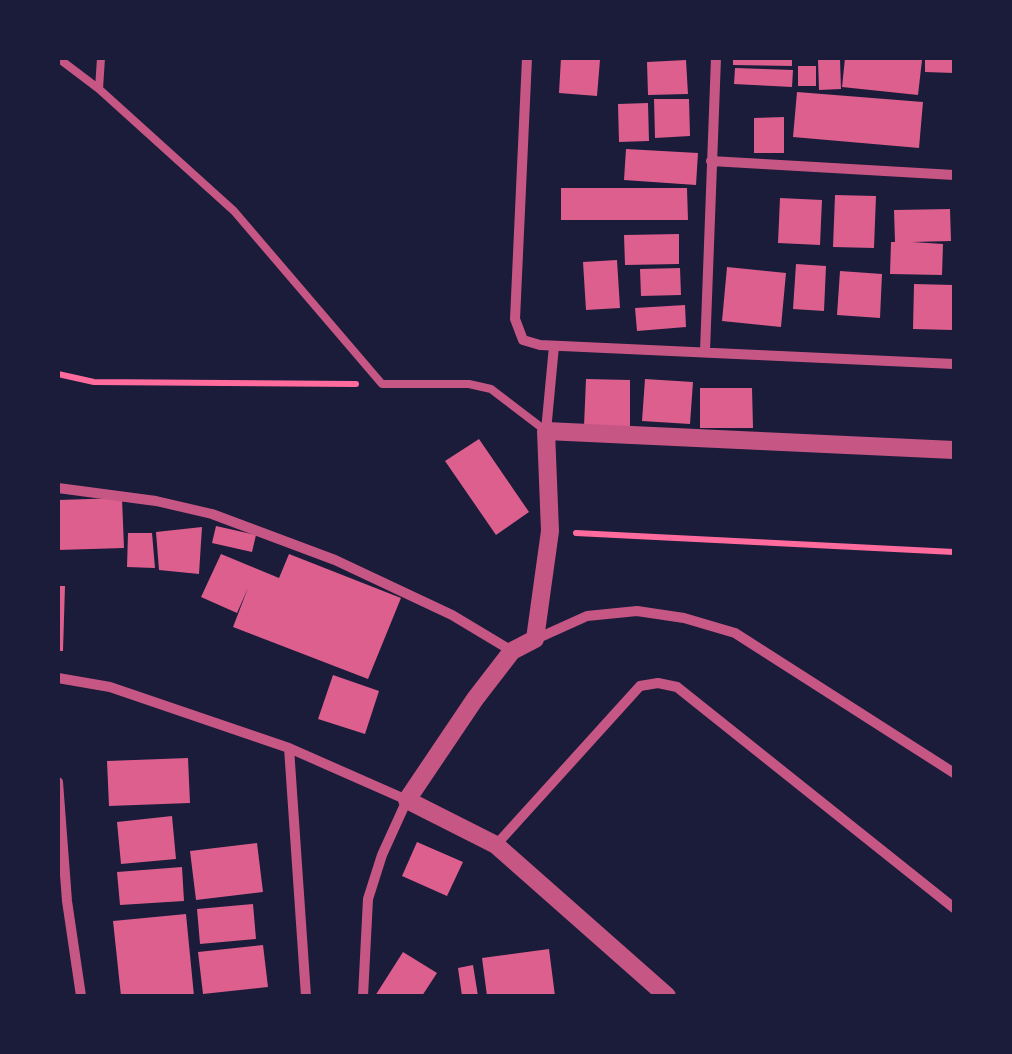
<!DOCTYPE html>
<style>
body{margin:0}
#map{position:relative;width:1012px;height:1054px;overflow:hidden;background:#1b1b3a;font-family:Inter,sans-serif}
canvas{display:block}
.frame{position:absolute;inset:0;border:60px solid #1b1b3a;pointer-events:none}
</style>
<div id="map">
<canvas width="1012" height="1054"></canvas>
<div class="frame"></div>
</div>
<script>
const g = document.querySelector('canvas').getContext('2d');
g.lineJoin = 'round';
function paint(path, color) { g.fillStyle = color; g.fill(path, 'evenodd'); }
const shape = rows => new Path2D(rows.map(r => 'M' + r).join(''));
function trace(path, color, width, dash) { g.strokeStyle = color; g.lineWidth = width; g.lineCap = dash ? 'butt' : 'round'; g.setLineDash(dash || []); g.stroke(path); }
paint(shape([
 [561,58,600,60,597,96,559,93],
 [733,58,792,58,792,66,733,65],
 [845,58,922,60,918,95,842,87],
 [925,58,954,58,954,73,925,72],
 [840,59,841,89,819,90,818,60],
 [686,60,688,94,648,95,647,62],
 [798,66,816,66,816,86,798,86],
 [735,68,793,70,792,87,734,84],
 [797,92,923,102,919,148,793,137],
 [654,99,689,99,690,136,655,138],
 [648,103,649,141,619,142,618,104],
 [784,117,784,153,754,153,754,118],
 [626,149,698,153,696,185,624,180],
 [561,188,687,188,688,220,561,220],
 [835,195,876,196,874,248,833,247],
 [780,198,822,200,820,245,778,243],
 [950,209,951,241,912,242,943,244,942,275,890,274,891,242,895,242,894,210],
 [679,234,679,264,625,265,624,235],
 [617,260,620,308,586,310,583,262],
 [796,264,826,266,824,311,793,309],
 [727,267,786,273,781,327,722,321],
 [680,268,681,295,641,296,640,269],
 [840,271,882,274,880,318,837,315],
 [914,284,954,285,953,330,913,329],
 [685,305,686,327,637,331,635,308],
 [586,379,630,380,630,427,584,426],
 [645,379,693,382,690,424,642,421],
 [700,388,752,388,753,428,700,428],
 [479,439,529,512,496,535,445,461],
 [122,498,124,548,58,550,58,500],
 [216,526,256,535,252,552,212,543],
 [202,527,199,574,159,570,156,532],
 [128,533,152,533,155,568,127,567],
 [221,554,279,578,289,554,401,598,368,679,233,627,248,588,237,613,201,597],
 [58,586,65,586,63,651,58,651],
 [333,675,379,691,365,734,318,719],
 [188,758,190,803,109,806,107,761],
 [172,816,176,859,121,864,117,822],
 [417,842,463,862,447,896,402,876],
 [257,843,263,892,196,900,190,851],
 [182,867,184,901,120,905,117,872],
 [253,904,256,939,200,944,197,909],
 [186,914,194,996,121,996,113,921],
 [263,945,268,987,203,994,198,952],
 [549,949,555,996,487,996,482,958],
 [403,952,437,973,422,996,375,996],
 [473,965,478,996,462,996,458,968]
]), '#dd5f8e');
trace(shape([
 [58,374,94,382,356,384],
 [576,533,954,552]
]), '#ff6b9d', 6);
trace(shape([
 [58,58,99,89,234,211,382,384,469,384,491,389,546,431],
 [99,89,101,58]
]), '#c65784', 8);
trace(shape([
 [527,58,515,319,523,340,540,345,954,364],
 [711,161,954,175],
 [705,351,716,58],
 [546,431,554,346],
 [58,488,156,501,212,514,335,560,452,615,512,651],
 [536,639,587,616,637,611,684,618,735,633,954,773],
 [58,678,110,687,289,748,407,800,382,855,368,899,363,996],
 [289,748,306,996],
 [58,782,67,901,81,996],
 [496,845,640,686,658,683,677,687,954,908]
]), '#c65784', 10);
trace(shape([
 [667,996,496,845,407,800,475,699,512,651,535,639,550,531,546,431,954,450]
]), '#c65784', 18);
</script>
